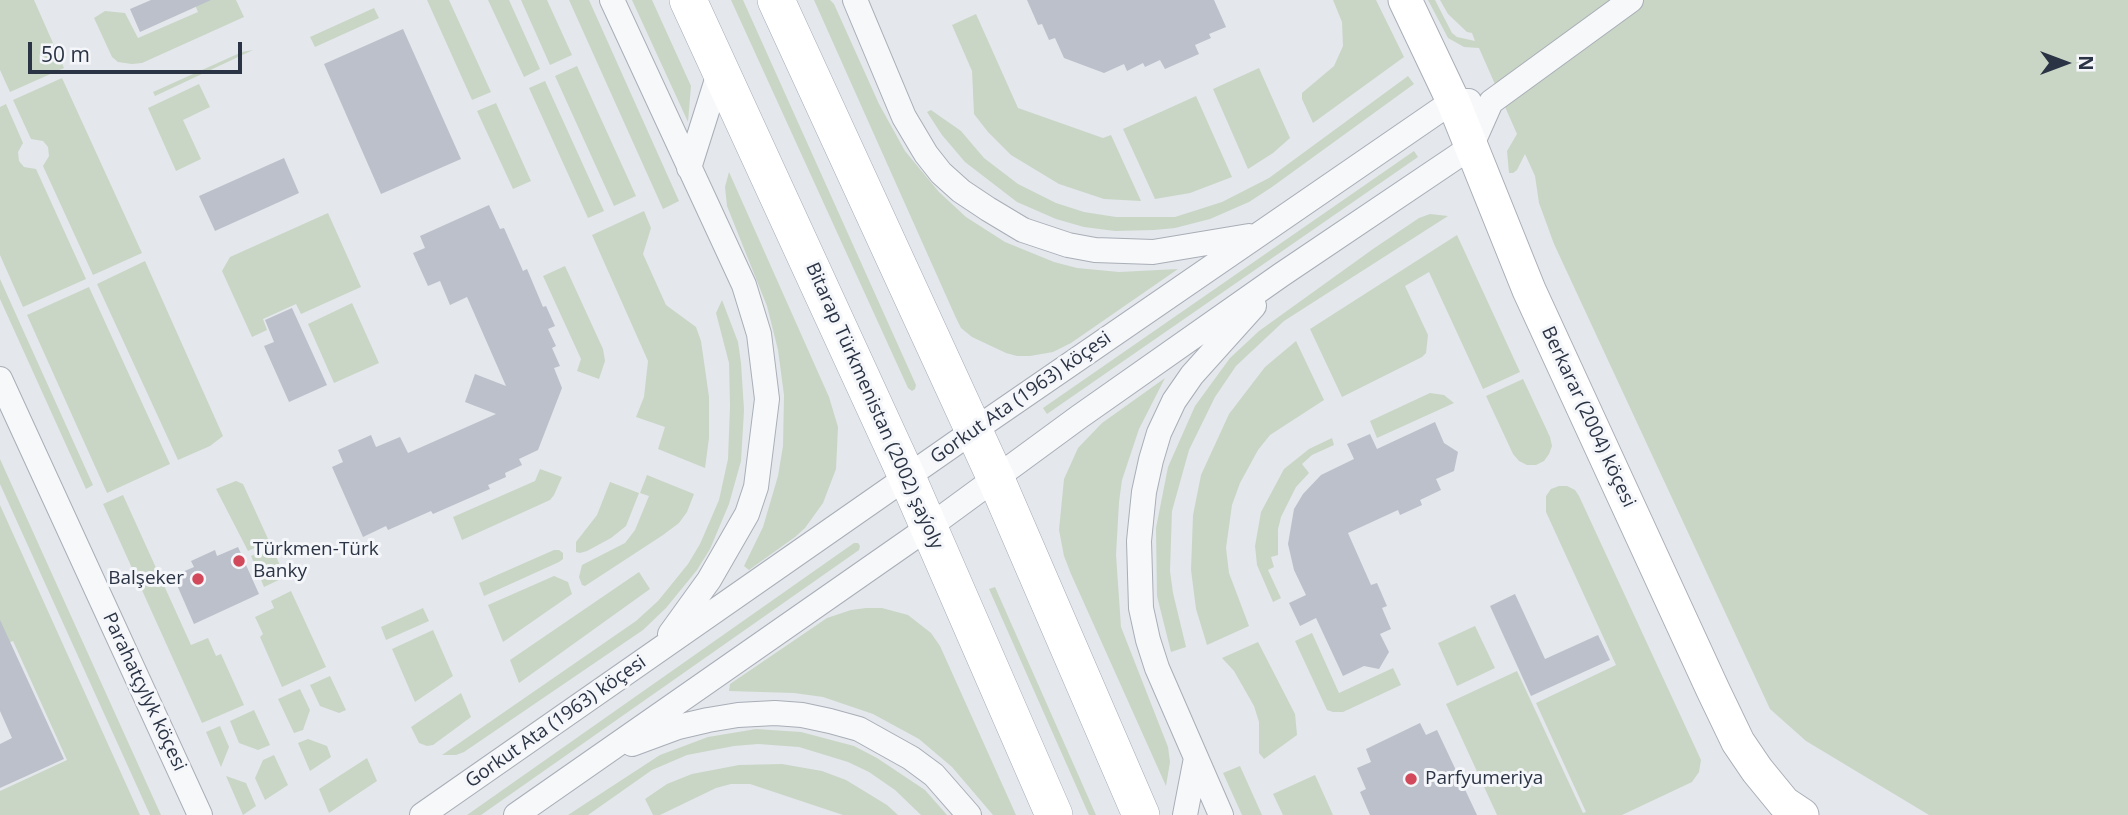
<!DOCTYPE html>
<meta charset="utf-8">
<style>
body{margin:0}
#map{position:relative;width:2128px;height:815px;overflow:hidden;background:#e4e7ec;font-family:"Open Sans",sans-serif}
canvas{display:block}
.north{position:absolute;left:2030px;top:28px;width:70px;height:70px;-webkit-text-stroke:5px #f4f6f9;paint-order:stroke;rotate:90deg;font-size:19px;font-weight:700;line-height:28px;text-align:center;color:#2b3445}
.north::after{content:'';display:block;margin:auto;width:24px;height:32px;background:#2b3445;clip-path:polygon(50% 0,100% 100%,50% 72%,0 100%)}
.scale{position:absolute;left:28px;top:42px;width:214px;height:32px;box-sizing:border-box;border:4px solid #2b3445;border-top:0;padding-left:9px;font-size:21px;line-height:24px;white-space:nowrap;color:#2b3445;-webkit-text-stroke:5px #f4f6f9;paint-order:stroke}
</style>
<div id="map">
<canvas width="2128" height="815"></canvas>
<div class="north">N</div>
<div class="scale">50 m</div>
</div>
<script>
const g = document.querySelector('canvas').getContext('2d');
g.lineJoin = 'round';
function paint(path, color) { g.fillStyle = color; g.fill(path, 'evenodd'); }
const shape = rows => new Path2D(rows.map(r => 'M' + r).join(''));
function trace(path, color, width, dash) { g.strokeStyle = color; g.lineWidth = width; g.lineCap = dash ? 'butt' : 'round'; g.setLineDash(dash || []); g.stroke(path); }
function write(font, color, halo, rows, align = 'center') {
  g.font = font + ' "Open Sans",sans-serif'; g.lineWidth = 6; g.setLineDash([]); g.textBaseline = 'middle'; g.strokeStyle = halo; g.fillStyle = color; for (const [text, x, y, turn = 0] of rows) {
    g.save(); g.translate(x, y); g.rotate((+turn || 0) * Math.PI / 180); g.textAlign = isNaN(turn) ? turn : align; if (halo) g.strokeText(text, 0, 0); g.fillText(text, 0, 0); g.restore();
  }
}
paint(shape([
 [0,0,34,0,64,68,10,92,0,70],
 [193,0,236,0,244,17,142,63,132,64,118,62,112,57,94,18,105,11,125,13,138,38,198,12],
 [427,0,449,0,491,92,472,100],
 [488,0,509,0,540,69,524,77],
 [521,0,547,0,572,55,550,65],
 [569,0,589,0,679,201,663,209],
 [632,0,652,0,691,86,688,122],
 [731,0,743,0,916,385,915,389,912,391,908,388],
 [814,0,830,0,834,4,879,104,905,151,939,192,966,217,1005,242,1054,262,1077,268,1119,272,1178,269,1071,343,1053,352,1030,356,1017,356,1006,353,972,337,961,328,956,318],
 [1333,0,1376,0,1404,57,1313,123,1302,99,1302,93,1334,66,1343,46,1342,22],
 [1428,0,1435,0,1452,33,1457,37,1475,41,1472,33,1467,32,1448,14,1440,0,2128,0,2128,815,1929,815,1806,741,1770,709,1554,244,1539,203,1535,176,1525,154,1517,170,1513,173,1509,173,1507,151,1517,134,1479,48,1464,47,1448,38],
 [374,8,379,18,315,47,310,37],
 [976,14,1018,108,1103,138,1111,135,1141,201,1104,199,1059,184,1011,155,988,132,974,114,972,71,952,25],
 [253,50,155,96,153,92,242,52],
 [577,66,636,196,614,206,555,76],
 [1259,68,1290,138,1273,153,1248,169,1213,89],
 [1408,76,1414,84,1272,187,1249,202,1210,219,1175,228,1154,230,1115,231,1084,227,1056,219,1017,202,965,162,942,135,927,112,931,110,961,131,984,158,1018,184,1056,203,1084,212,1116,217,1175,217,1222,202,1269,178],
 [62,78,142,253,93,275,43,166,49,156,48,147,43,141,31,139,13,100],
 [545,81,604,211,588,218,529,88],
 [199,84,210,107,183,120,201,159,176,171,148,108],
 [1196,96,1232,177,1190,193,1155,199,1123,129],
 [496,103,531,181,513,189,477,111],
 [6,104,23,143,18,152,19,161,24,167,36,169,86,279,23,307,0,255,0,107],
 [1414,151,1418,157,1047,414,1043,408],
 [729,172,829,397,838,427,836,469,823,503,805,528,795,537,749,570,744,566,763,527,778,476,783,446,784,395,778,350,767,306,727,206,725,187],
 [644,211,651,228,643,254,666,305,696,327,701,341,709,397,709,438,705,468,658,449,665,427,636,417,644,397,648,361,592,235],
 [328,213,361,287,301,314,296,304,263,319,267,330,252,337,222,271,230,257],
 [1430,214,1448,216,1284,321,1236,366,1215,397,1189,450,1172,511,1170,571,1173,593,1186,647,1171,652,1157,596,1156,528,1168,467,1195,406,1230,358,1259,331,1373,249,1419,218],
 [1457,235,1520,372,1483,389,1429,272,1405,286,1428,335,1426,353,1422,357,1342,397,1310,329],
 [145,261,223,436,210,446,178,460,97,284],
 [565,266,603,349,605,361,599,379,577,371,581,359,543,276],
 [0,279,93,485,86,489,0,299],
 [89,287,170,464,107,493,27,315],
 [722,300,738,342,741,363,744,410,741,461,729,504,710,549,697,570,666,608,643,630,464,752,456,755,442,755,636,621,658,601,688,564,700,544,719,500,728,459,730,406,729,363,716,313],
 [352,303,379,363,334,383,308,324],
 [1296,341,1324,400,1270,435,1258,450,1240,483,1232,505,1226,548,1229,573,1249,626,1207,645,1196,609,1191,570,1193,515,1201,475,1229,414,1265,367],
 [1165,378,1139,429,1122,480,1119,502,1116,555,1121,627,1168,747,1170,762,1166,786,1071,574,1064,556,1059,530,1064,479,1078,448,1102,423],
 [1523,379,1550,437,1552,446,1549,454,1544,461,1536,465,1527,465,1519,461,1513,454,1486,396],
 [1430,393,1444,395,1454,403,1377,438,1370,421],
 [1332,438,1334,445,1312,455,1302,464,1309,473,1296,487,1281,517,1278,529,1278,555,1271,557,1274,567,1268,570,1281,598,1273,602,1257,565,1255,546,1261,512,1284,469,1309,449],
 [0,459,161,815,150,815,0,484],
 [540,469,562,477,554,495,550,500,462,540,453,517,535,481],
 [647,475,694,494,687,512,679,523,663,535,585,586,582,585,579,577,582,565,625,543,635,530,649,496,640,493],
 [236,481,243,484,269,541,248,551,216,489],
 [610,482,639,493,626,526,611,538,587,551,580,553,576,552,576,542,597,515],
 [1559,486,1567,486,1575,490,1579,496,1701,760,1699,772,1692,782,1622,815,1497,815,1446,704,1517,671,1583,813,1586,812,1536,703,1616,665,1546,512,1546,496,1551,489],
 [123,495,191,645,208,638,216,656,221,654,244,705,202,723,103,504],
 [0,505,140,815,0,815,0,791,67,760,13,641,5,644,0,634],
 [854,543,858,543,860,546,859,550,481,815,467,815],
 [272,547,285,577,264,587,251,556],
 [554,550,559,550,563,553,563,559,559,562,484,596,479,583],
 [639,572,650,589,519,683,510,660],
 [554,576,568,582,572,594,503,642,488,605],
 [995,587,1096,815,1089,815,989,589],
 [291,591,326,667,282,687,260,637,263,634,255,617,274,608,271,601],
 [423,608,429,621,386,640,381,627],
 [866,608,882,608,908,615,931,633,940,646,1016,815,993,815,952,767,919,739,873,714,823,697,794,693,729,691,730,684,827,618,851,610],
 [1475,626,1495,668,1457,686,1438,643],
 [433,630,453,676,415,702,392,649],
 [1312,633,1339,693,1393,668,1401,685,1343,712,1333,712,1327,710,1295,641],
 [1258,642,1295,714,1297,735,1264,759,1259,753,1259,722,1254,706,1234,671,1222,658],
 [330,676,346,710,339,713,320,706,310,685],
 [300,689,310,710,303,730,294,733,278,699],
 [461,693,471,717,433,745,427,746,419,743,411,727],
 [254,710,270,745,258,750,239,743,230,721],
 [220,726,229,747,221,767,206,732],
 [756,729,801,732,854,746,877,758,925,790,947,815,921,815,895,790,869,772,848,762,799,747,758,744,734,746,687,755,652,770,588,815,568,815,660,755,708,737],
 [308,739,327,746,331,757,310,771,298,743],
 [274,755,288,785,265,800,255,778,263,760],
 [367,758,377,781,329,813,319,789],
 [782,764,822,771,846,780,887,805,898,815,843,815,750,784,731,784,716,788,660,815,653,815,645,799,667,784,692,774,739,765],
 [1240,766,1262,815,1242,815,1223,773],
 [1315,775,1333,815,1283,815,1273,794],
 [226,776,246,783,256,806,243,815]
]), '#c9d6c5');
paint(shape([
 [151,0,211,0,140,32,130,9],
 [1027,0,1214,0,1226,27,1209,34,1211,38,1195,45,1199,54,1165,69,1160,60,1145,67,1143,63,1127,71,1124,64,1104,73,1064,58,1055,38,1049,40,1042,24,1038,25],
 [403,29,461,159,381,194,324,64],
 [284,158,299,193,215,231,199,196],
 [489,205,500,229,504,228,523,271,527,269,543,307,546,306,555,326,548,329,556,346,552,348,560,366,554,368,562,388,538,450,519,459,522,465,505,473,506,477,488,485,490,489,433,514,431,511,388,530,386,526,363,537,332,467,343,462,338,450,371,435,376,447,400,437,408,453,496,414,465,402,475,374,506,386,467,297,450,305,440,281,428,286,413,253,425,248,420,236],
 [292,308,327,385,289,402,264,346,274,342,265,320],
 [1435,422,1444,443,1458,452,1454,471,1436,479,1441,490,1420,500,1422,505,1400,515,1398,510,1348,533,1371,585,1377,583,1387,606,1382,608,1391,629,1380,634,1389,652,1379,669,1364,666,1343,676,1316,618,1300,626,1289,603,1306,595,1294,570,1288,544,1294,509,1303,494,1321,475,1354,459,1347,444,1370,434,1377,449],
 [238,547,259,594,194,624,173,576,194,567,191,561,215,550,217,556],
 [1515,594,1545,659,1598,635,1610,660,1531,696,1490,606],
 [0,620,64,759,0,788,0,744,12,738,0,711],
 [1420,723,1426,735,1437,730,1477,815,1370,815,1360,792,1366,789,1357,768,1371,762,1366,749]
]), '#bbc0ca');
const street = shape([
 [612,0,744,285,759,334,767,399,756,487,747,514,709,580,670,634],
 [855,0,904,117,926,154,941,173,961,191,988,209,1023,230,1068,245,1095,250,1153,252,1249,236],
 [689,168,720,70],
 [0,379,200,815],
 [632,744,678,727,708,720,738,715,775,713,802,715,830,721,859,729,911,758,934,775,969,815],
 [422,815,973,431,1453,101,1469,101],
 [516,815,929,527,1079,417,1281,275,1471,147,1491,102,1631,0],
 [1185,815,1196,758],
 [1221,815,1157,668,1148,640,1141,608,1139,541,1144,492,1151,460,1159,433,1174,401,1192,375,1254,306]
]);
const secondary = shape([
 [1405,0,1453,101,1529,290,1713,690,1738,742,1757,770,1784,803,1802,815]
]);
const primary = shape([
 [688,0,907,477,1054,815],
 [776,0,996,479,1141,815]
]);
trace(street, '#a9aeb7', 26);
trace(secondary, '#a9aeb7', 35);
trace(primary, '#a3abb8', 38);
trace(street, '#f7f8fa', 24);
trace(secondary, '#fff', 33);
trace(primary, '#fff', 37);
for (const [x, y, r, color] of [
 [239,561,7,"#d1495b"],
 [198,579,7,"#d1495b"],
 [1411,779,7,"#d1495b"]
]) { const dot = new Path2D(); dot.arc(x, y, r, 0, 2 * Math.PI); g.fillStyle = color; g.fill(dot); trace(dot, '#f4f6f9', 2.5); }
write('19px', '#2b3445', '#f4f6f9', [
 ["Gorkut Ata (1963) köçesi",1021,398,-35],
 ["Bitarap Türkmenistan (2002) şaýoly",874,406,66],
 ["Berkarar (2004) köçesi",1588,417,65],
 ["Parahatçylyk köçesi",144,692,65],
 ["Gorkut Ata (1963) köçesi",556,722,-35]
]);
write('19px', '#2b3445', '#f4f6f9', [
 ["Türkmen-Türk",253,550],
 ["Banky",253,572],
 ["Balşeker",184,579,"right"],
 ["Parfyumeriya",1425,779]
], 'left');
</script>
